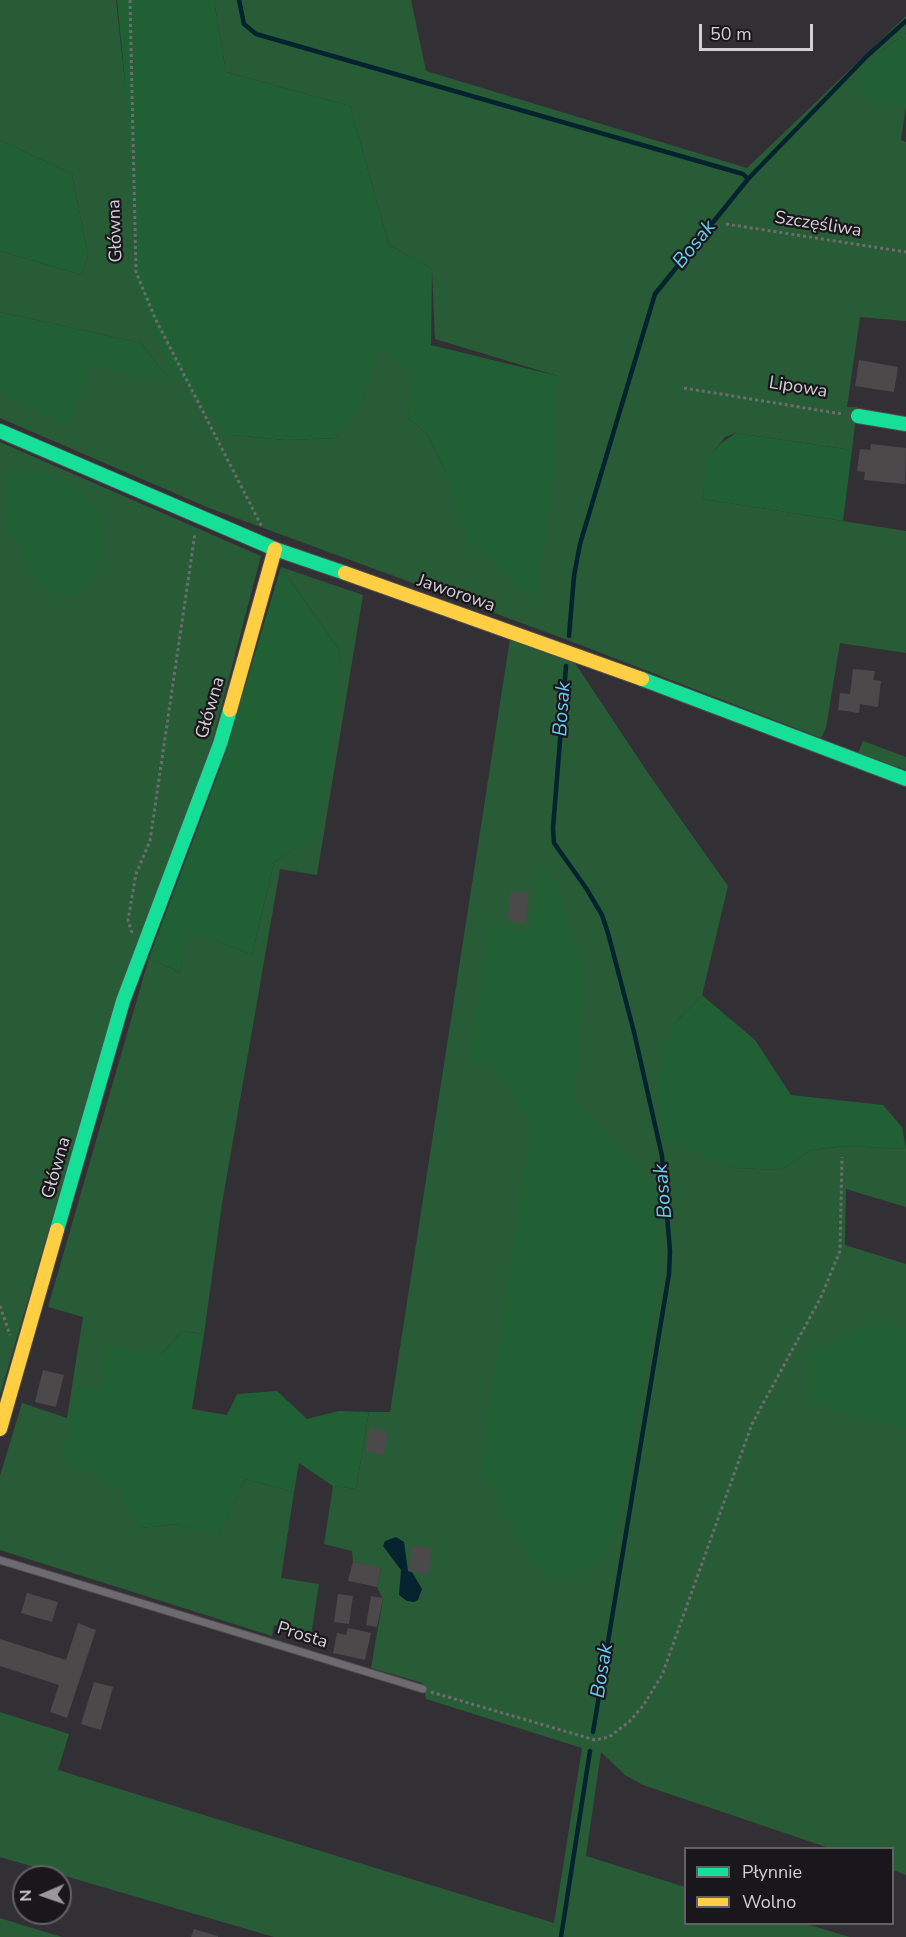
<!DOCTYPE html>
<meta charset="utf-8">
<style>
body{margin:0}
#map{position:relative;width:906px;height:1937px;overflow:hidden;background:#333035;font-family:"Nunito Sans",sans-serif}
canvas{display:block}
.legend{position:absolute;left:684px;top:1847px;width:210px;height:78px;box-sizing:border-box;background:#1a171c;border:2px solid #646166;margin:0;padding:8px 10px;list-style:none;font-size:18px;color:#d3cfd5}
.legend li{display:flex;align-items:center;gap:12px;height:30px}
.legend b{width:30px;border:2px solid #646166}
.north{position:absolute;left:12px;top:1865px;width:60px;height:60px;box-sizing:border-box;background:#1a171c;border:2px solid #646166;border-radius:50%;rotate:268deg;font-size:16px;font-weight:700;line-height:24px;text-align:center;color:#d3cfd5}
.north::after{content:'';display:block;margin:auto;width:21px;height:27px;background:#9b979d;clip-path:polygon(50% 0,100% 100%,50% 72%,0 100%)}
.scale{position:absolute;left:699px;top:24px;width:114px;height:27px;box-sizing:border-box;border:3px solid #d3cfd5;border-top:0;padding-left:8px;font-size:18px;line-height:21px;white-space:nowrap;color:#d3cfd5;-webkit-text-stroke:4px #1a171c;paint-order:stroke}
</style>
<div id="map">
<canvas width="906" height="1937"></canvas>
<ul class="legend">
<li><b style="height:8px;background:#16e098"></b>Płynnie</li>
<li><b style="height:8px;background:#ffcf43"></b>Wolno</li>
</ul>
<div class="north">N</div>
<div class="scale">50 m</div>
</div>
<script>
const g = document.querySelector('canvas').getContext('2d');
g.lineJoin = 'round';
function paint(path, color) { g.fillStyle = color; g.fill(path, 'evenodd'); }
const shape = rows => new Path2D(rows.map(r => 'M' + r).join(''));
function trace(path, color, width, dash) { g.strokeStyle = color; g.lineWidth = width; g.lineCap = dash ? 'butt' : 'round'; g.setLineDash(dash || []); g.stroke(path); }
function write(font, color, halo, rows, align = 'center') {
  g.font = font + ' "Nunito Sans",sans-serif'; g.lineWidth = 4.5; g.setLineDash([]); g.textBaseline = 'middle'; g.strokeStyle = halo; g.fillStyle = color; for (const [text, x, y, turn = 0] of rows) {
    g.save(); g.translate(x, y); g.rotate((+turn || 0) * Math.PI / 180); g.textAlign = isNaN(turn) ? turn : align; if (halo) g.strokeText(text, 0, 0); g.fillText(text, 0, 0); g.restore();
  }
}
paint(shape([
 [0,0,116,0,125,82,231,435,285,440,336,438,363,401,380,346,419,376,408,418,428,435,446,473,558,376,435,339,432,269,389,245,350,106,226,72,214,0,411,0,426,71,747,168,906,16,906,33,879,53,879,106,906,106,901,140,906,142,906,321,860,317,847,407,857,407,852,450,736,433,725,437,707,460,703,499,906,531,906,653,840,643,826,728,821,738,565,639,209,508,0,418,0,394,90,362,170,381,141,343,0,312,0,251,82,275,88,255,72,174,0,140],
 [0,442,261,556,210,750,117,997,0,1395],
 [281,567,363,595,317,875,280,869,222,1204,204,1334,182,1331,161,1355,123,1491,142,1528,175,1524,219,1534,245,1479,294,1492,281,1578,319,1584,311,1636,274,1625,272,1636,0,1550,0,1476,22,1403,67,1418,83,1317,48,1307,149,958,179,972,190,930,252,955,274,862,316,835,340,651],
 [510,639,575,663,650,776,728,886,702,995,674,1024,734,1168,781,1170,811,1150,846,1146,906,1149,906,1207,846,1189,845,1245,906,1264,906,1875,893,1870,892,1848,829,1848,643,1785,625,1775,601,1752,586,1856,685,1887,686,1924,806,1924,850,1937,274,1937,0,1857,0,1712,69,1734,58,1770,554,1923,582,1748,426,1699,423,1683,371,1668,383,1599,377,1587,381,1568,353,1562,352,1551,324,1544,333,1486,356,1489,369,1412,390,1412],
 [863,741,906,757,906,770,858,753],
 [0,1918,16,1923,62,1937,0,1937]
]), '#285c36');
paint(shape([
 [117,0,214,0,226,72,350,106,389,245,432,269,431,345,558,376,555,470,537,596,520,587,469,541,446,473,428,435,408,418,414,376,381,347,361,408,336,438,285,440,231,435,170,370,139,292,124,70],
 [906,33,906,106,879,106,864,93,858,84,862,71,879,53],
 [0,140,72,174,88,255,82,275,0,251],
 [0,312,141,343,171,382,91,363,71,425,0,394],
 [736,433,852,450,843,521,703,499,706,460,720,444],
 [20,468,42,472,71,483,97,506,106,520,104,543,93,580,82,595,64,596,44,588,28,568,22,547,7,527,4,494,6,482,13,471],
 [281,567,340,651,333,748,316,836,274,862,252,955,191,931,179,972,149,958,222,763],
 [540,871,559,885,584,974,575,1101,631,1158,657,1193,658,1282,623,1501,602,1558,566,1579,534,1567,481,1467,532,1125,494,1068,470,1058,490,924,532,932],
 [702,995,755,1040,791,1095,883,1105,902,1127,906,1149,846,1146,811,1150,781,1170,735,1168,664,1139,657,1089,662,1059,674,1024],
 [879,1323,906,1331,906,1430,810,1401,810,1351],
 [182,1331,204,1334,192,1409,227,1415,237,1394,277,1391,307,1419,339,1411,369,1412,356,1489,333,1486,299,1463,294,1492,245,1479,219,1535,175,1524,142,1528,123,1501,123,1491,63,1458,78,1388,102,1389,106,1344,161,1355]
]), '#206034');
paint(shape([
 [396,1537,404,1542,408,1571,412,1572,422,1589,418,1600,414,1602,407,1601,399,1595,401,1570,383,1546,385,1541]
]), '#05232f');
trace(shape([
 [239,0,244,24,256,34,743,174,748,179],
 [569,636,574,576,580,544,655,294,748,179,867,56,906,21],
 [566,666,553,828,554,843,586,888,602,915,608,933,634,1032,662,1156,670,1251,669,1274,593,1732],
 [561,1937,590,1751]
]), '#05232f', 4.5);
paint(shape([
 [859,360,898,367,894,392,855,386],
 [871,444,906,448,905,484,864,480,865,472,857,471,860,449,870,450],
 [853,669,875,671,873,680,881,681,878,707,860,704,859,713,838,710,840,693,850,694],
 [511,891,529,894,525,923,507,920],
 [43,1370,64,1375,56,1407,35,1402],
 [370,1428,388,1432,384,1455,365,1451],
 [413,1545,432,1549,428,1575,408,1571],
 [353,1562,381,1567,377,1587,348,1581],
 [27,1593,58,1602,52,1622,21,1613],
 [338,1594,353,1596,349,1624,334,1622],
 [371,1596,383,1598,377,1627,366,1625],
 [78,1623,96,1630,67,1718,50,1712,59,1685,0,1666,0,1639,66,1660],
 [348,1628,371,1633,365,1660,333,1653,337,1633,346,1635],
 [94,1682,113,1687,101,1730,81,1724],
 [194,1929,218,1936,218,1937,191,1937]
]), '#4c494a');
const lane = shape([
 [0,1560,423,1689]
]);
const fast = shape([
 [858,416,906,424],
 [0,431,275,549,345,573],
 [642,679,906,779],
 [57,1230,123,1001,220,744,230,710]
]);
const slow = shape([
 [345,573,642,679],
 [230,710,275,549],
 [0,1429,57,1230]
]);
trace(lane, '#504c51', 9);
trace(fast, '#504c51', 16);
trace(slow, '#504c51', 16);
trace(shape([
 [130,0,136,272,155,318,262,527],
 [726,224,906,252],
 [684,388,842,414],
 [132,933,128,920,136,874,150,841,195,533],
 [0,1306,10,1335],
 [431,1692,595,1740,609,1737,629,1722,643,1706,662,1675,752,1424,821,1297,840,1251,842,1157]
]), '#6e6b6f', 3, [3, 3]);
trace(lane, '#6d6b6e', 7);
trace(fast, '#16e098', 14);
trace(slow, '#ffcf43', 14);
write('18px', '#d3cfd5', '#1a171c', [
 ["Szczęśliwa",818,225,9],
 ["Główna",116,231,-92],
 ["Lipowa",798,388,9],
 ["Jaworowa",456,594,19],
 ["Główna",211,708,-74],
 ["Główna",57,1168,-74],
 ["Prosta",302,1636,17]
]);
write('italic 20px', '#63cdf4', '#1a171c', [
 ["Bosak",695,245,-51],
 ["Bosak",563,709,-86],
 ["Bosak",664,1191,-95],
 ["Bosak",603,1671,-81]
]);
</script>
